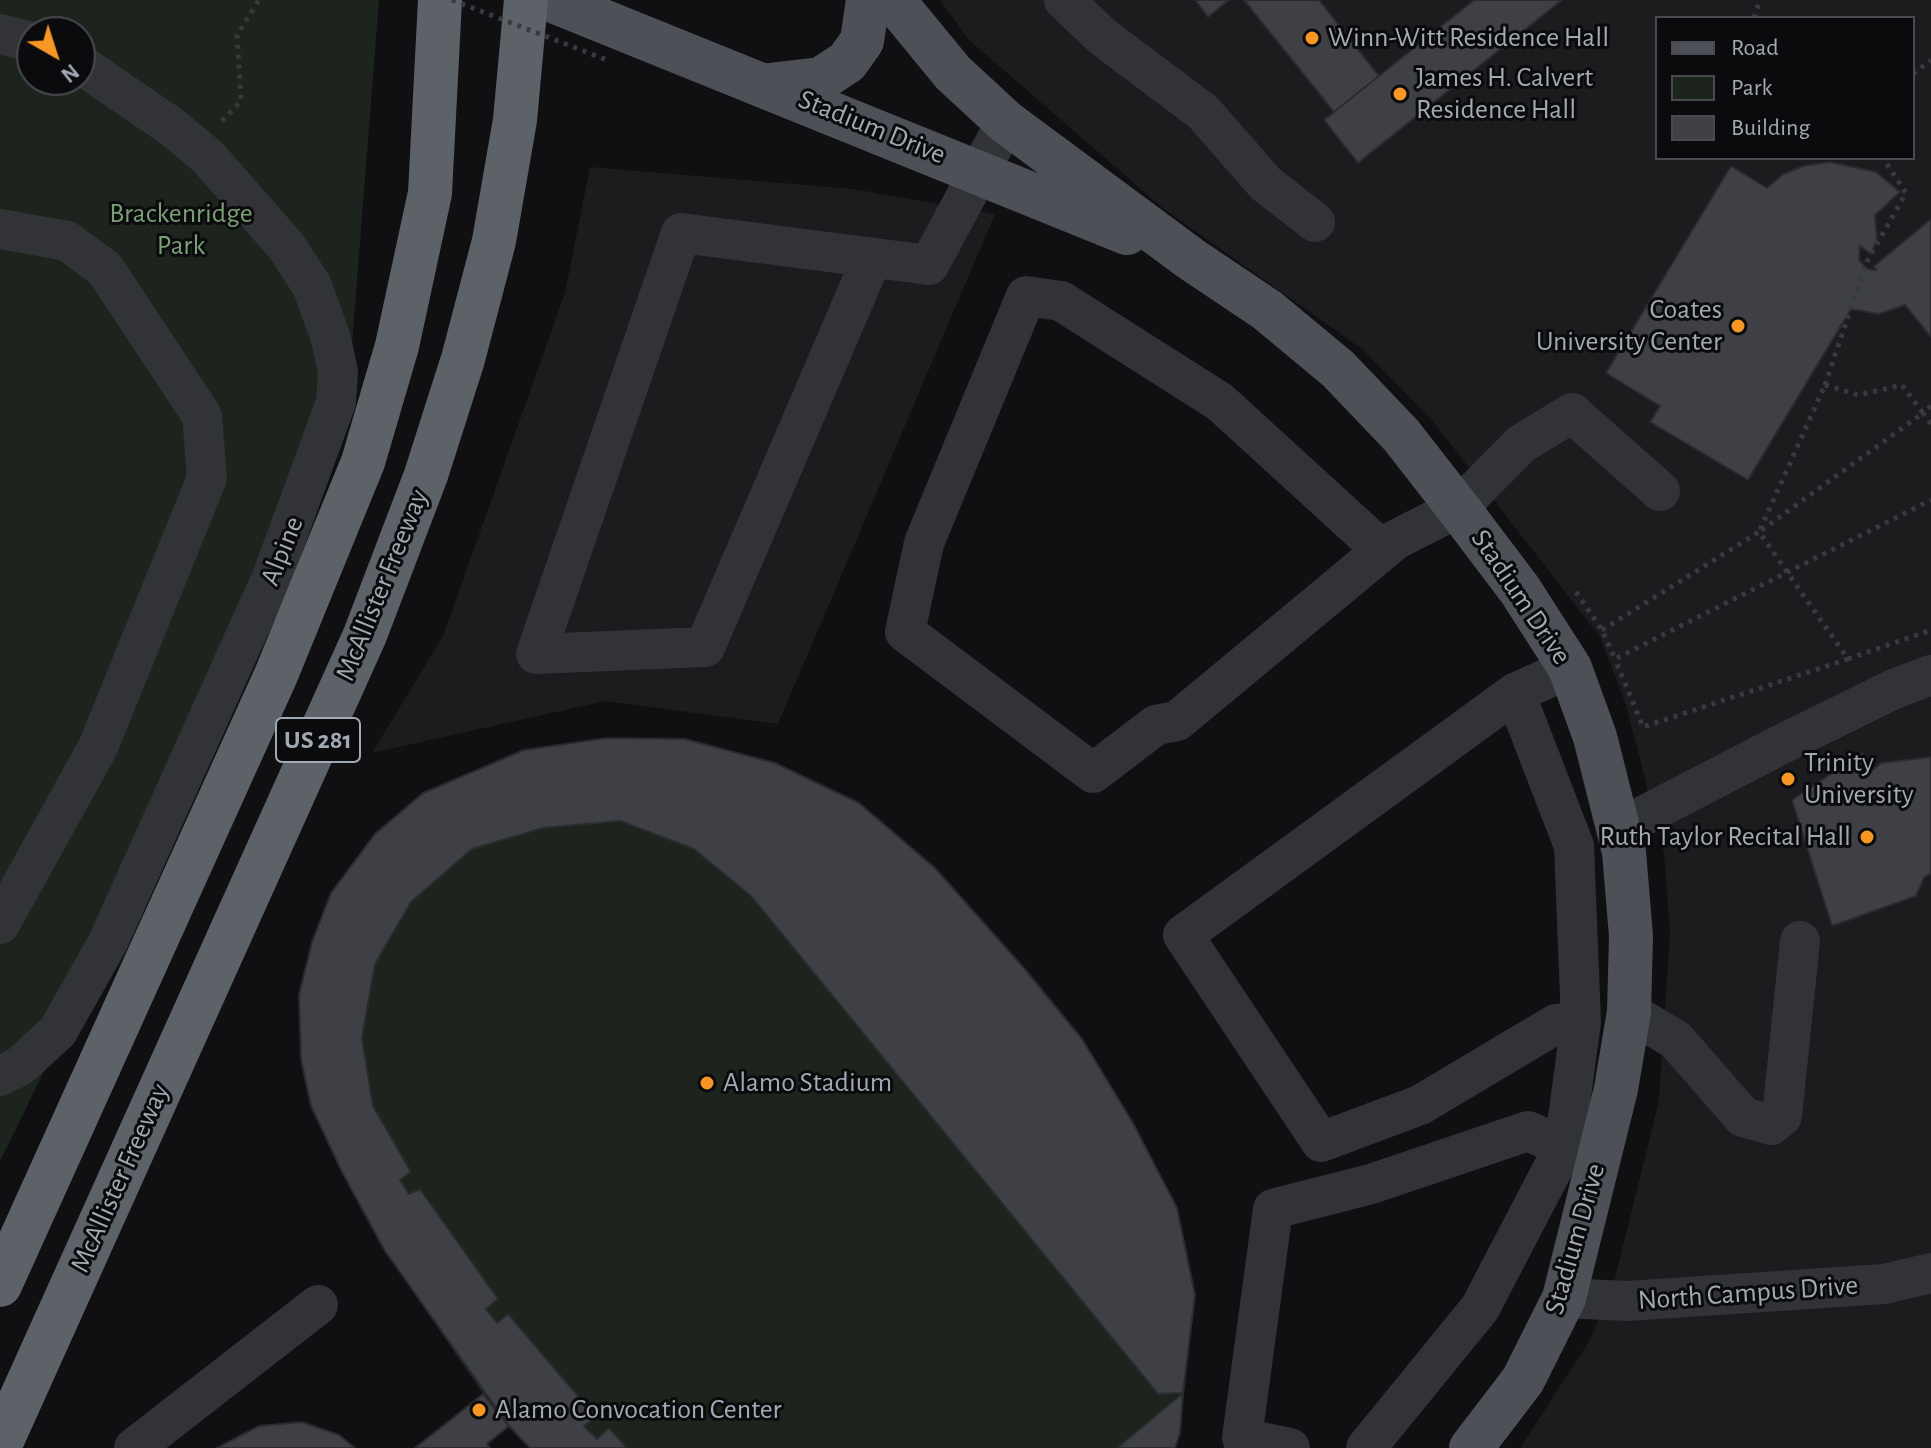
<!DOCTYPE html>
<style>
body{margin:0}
#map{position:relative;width:1931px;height:1448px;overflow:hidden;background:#101012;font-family:"Alegreya Sans",sans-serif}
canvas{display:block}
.legend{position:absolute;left:1655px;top:16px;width:260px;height:144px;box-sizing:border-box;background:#0b0b0d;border:2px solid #474a4f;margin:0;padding:10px 14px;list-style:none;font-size:24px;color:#a1a9b3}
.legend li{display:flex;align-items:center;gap:16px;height:40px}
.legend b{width:40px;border:2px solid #474a4f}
.north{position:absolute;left:16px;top:16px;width:80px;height:80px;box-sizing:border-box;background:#0b0b0d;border:2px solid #474a4f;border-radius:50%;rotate:141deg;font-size:22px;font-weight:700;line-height:32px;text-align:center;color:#a1a9b3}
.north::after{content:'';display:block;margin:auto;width:28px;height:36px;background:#f59625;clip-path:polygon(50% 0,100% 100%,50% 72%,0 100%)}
</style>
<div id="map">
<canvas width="1931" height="1448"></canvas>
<ul class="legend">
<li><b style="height:10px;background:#4d5056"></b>Road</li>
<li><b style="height:22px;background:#1c241d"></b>Park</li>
<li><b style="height:22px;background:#3f4045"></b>Building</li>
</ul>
<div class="north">N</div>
</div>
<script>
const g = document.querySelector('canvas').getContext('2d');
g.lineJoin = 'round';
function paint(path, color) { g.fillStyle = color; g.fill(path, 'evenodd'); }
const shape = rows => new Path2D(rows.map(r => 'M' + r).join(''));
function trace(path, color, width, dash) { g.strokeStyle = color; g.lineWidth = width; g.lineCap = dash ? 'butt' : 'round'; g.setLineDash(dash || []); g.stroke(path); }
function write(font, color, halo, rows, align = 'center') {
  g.font = font + ' "Alegreya Sans",sans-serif'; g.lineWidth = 6; g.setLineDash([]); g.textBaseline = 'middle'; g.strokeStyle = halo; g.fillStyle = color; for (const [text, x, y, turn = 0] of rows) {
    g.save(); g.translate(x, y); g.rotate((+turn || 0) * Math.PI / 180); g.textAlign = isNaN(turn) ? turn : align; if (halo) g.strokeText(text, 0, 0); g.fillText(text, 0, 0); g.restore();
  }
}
paint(shape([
 [940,0,1931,0,1931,1448,1520,1448,1590,1340,1613,1286,1659,1100,1670,932,1664,853,1626,705,1600,637,1432,420,1362,349,1164,209,969,40],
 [1657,18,1913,18,1913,158,1657,158],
 [590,167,853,189,995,214,778,724,605,701,372,753,443,636,565,293]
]), '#1c1c1f');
paint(shape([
 [0,0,379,0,346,421,247,659,0,1161],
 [32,32,80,32,80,80,32,80],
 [607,738,685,739,775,763,859,803,935,868,1082,1039,1133,1123,1177,1208,1195,1295,1180,1433,1175,1448,530,1448,483,1394,385,1251,342,1172,331,893,375,834,423,793,524,750]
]), '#1c241d');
const building = shape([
 [1195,0,1229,0,1208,17,1195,0],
 [1244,0,1319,0,1379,76,1334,112,1244,0],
 [1474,0,1562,0,1358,163,1324,120,1474,0],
 [1830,162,1876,172,1900,192,1875,215,1877,239,1871,254,1860,246,1859,260,1867,269,1876,270,1874,266,1931,219,1931,337,1905,305,1879,314,1851,309,1748,480,1650,422,1660,406,1606,373,1731,166,1767,188,1782,175,1803,166,1830,162],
 [607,738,685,739,775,763,859,803,935,868,1024,968,1082,1039,1133,1123,1177,1208,1195,1295,1183,1393,1158,1394,751,896,694,849,620,821,543,828,472,849,411,902,375,964,362,1038,373,1106,411,1172,400,1180,409,1194,420,1189,498,1299,486,1309,497,1323,508,1314,596,1417,584,1426,597,1439,609,1428,627,1448,530,1448,509,1426,385,1251,342,1172,311,1106,301,1059,299,995,312,942,331,893,375,834,423,793,524,750,607,738],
 [1862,753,1871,771,1881,763,1931,757,1931,873,1924,878,1916,896,1832,926,1792,800,1862,753],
 [1183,1393,1180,1433,1175,1448,1117,1448,1183,1393],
 [483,1394,509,1426,487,1444,490,1448,415,1448,483,1394],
 [302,1422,339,1435,355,1448,217,1448,259,1426,302,1422]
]);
paint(building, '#3f4045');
trace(building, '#2a2b2e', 2);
trace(shape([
 [1754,18,1760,0],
 [1913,74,1931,60],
 [222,121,241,101,237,35,259,0],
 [1825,385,1858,395,1902,385,1923,413,1759,532,1825,385],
 [1825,385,1866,263,1906,193,1883,158],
 [1931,406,1923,413,1931,424],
 [1576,592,1602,630,1615,659,1931,500],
 [1602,630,1759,532,1848,659,1643,727,1615,659],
 [1848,659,1931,630]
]), '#373a3e', 5, [4, 6]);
trace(shape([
 [1064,0,1103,37,1203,112,1266,184,1315,222],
 [0,34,32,42],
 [0,229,67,241,105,269,202,416,207,478,98,747,0,924],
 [872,258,705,647,536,654,681,233,929,265,1006,122],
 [1382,550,1220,402,1061,301,1026,296,924,543,905,632,1093,773,1156,725,1177,721,1395,540,1458,508,1521,444,1572,413,1660,491],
 [1515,693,1183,935,1321,1142,1420,1105,1556,1024,1581,1022,1574,846,1515,693,1570,668],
 [1618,829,1780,745,1894,689,1931,675],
 [1629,1012,1676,1040,1743,1117,1771,1125,1782,1116,1800,941],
 [0,1076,20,1066,58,1031,108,942,272,577,336,402,338,372,331,339,312,286,286,246,208,157,172,127,80,64],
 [1564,1298,1627,1301,1884,1284,1931,1273],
 [134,1448,318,1305],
 [1290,1448,1242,1438,1273,1209,1371,1184,1528,1131,1564,1147,1601,1151],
 [1366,1448,1480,1308,1564,1147,1581,1022]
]), '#313337', 40);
trace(shape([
 [551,0,1127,233],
 [893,0,953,73,1006,122,1191,259,1267,310,1338,369,1401,435,1458,508,1520,590,1570,668,1595,737,1624,852,1631,936,1629,1012,1616,1089,1564,1298,1523,1380,1471,1448],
 [769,85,821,79,847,62,862,41,868,0]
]), '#4d5056', 44);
trace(shape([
 [0,1285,276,675,363,462,397,346,430,193,440,0],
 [0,1445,365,635,426,475,463,359,494,241,515,120,526,0]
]), '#5d6168', 44);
trace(shape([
 [452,0,607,60]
]), '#373a3e', 5, [4, 6]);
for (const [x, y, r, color] of [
 [1312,38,8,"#f59625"],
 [1400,94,8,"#f59625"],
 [1738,326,8,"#f59625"],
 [1788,779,8,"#f59625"],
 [1867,837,8,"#f59625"],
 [707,1083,8,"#f59625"],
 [479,1410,8,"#f59625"]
]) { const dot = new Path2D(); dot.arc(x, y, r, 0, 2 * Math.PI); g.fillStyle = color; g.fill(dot); trace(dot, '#0b0b0d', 3); }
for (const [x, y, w] of [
 [318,740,84]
]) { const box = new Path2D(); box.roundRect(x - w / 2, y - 22, w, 44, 6); g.fillStyle = '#0b0b0d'; g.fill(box); trace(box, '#a1a9b3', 2); }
write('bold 26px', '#a1a9b3', null, [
 ["US 281",318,740]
]);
write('28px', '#a1a9b3', '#0b0b0d', [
 ["Winn-Witt Residence Hall",1328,38],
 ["James H. Calvert",1416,78],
 ["Residence Hall",1416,110],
 ["Coates",1722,310,"right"],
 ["University Center",1722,342,"right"],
 ["Trinity",1804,763],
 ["University",1804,795],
 ["Ruth Taylor Recital Hall",1851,837,"right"],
 ["Alamo Stadium",723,1083],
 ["Alamo Convocation Center",495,1410]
], 'left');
write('28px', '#a1a9b3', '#0b0b0d', [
 ["Stadium Drive",872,127,22],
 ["Alpine",282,551,-68],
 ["McAllister Freeway",382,585,-68],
 ["Stadium Drive",1521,597,56],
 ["McAllister Freeway",120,1178,-66],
 ["Stadium Drive",1575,1239,-74],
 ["North Campus Drive",1748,1293,-4]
]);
write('28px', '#7a9f77', '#0b0b0d', [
 ["Brackenridge",181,214],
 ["Park",181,246]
]);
</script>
